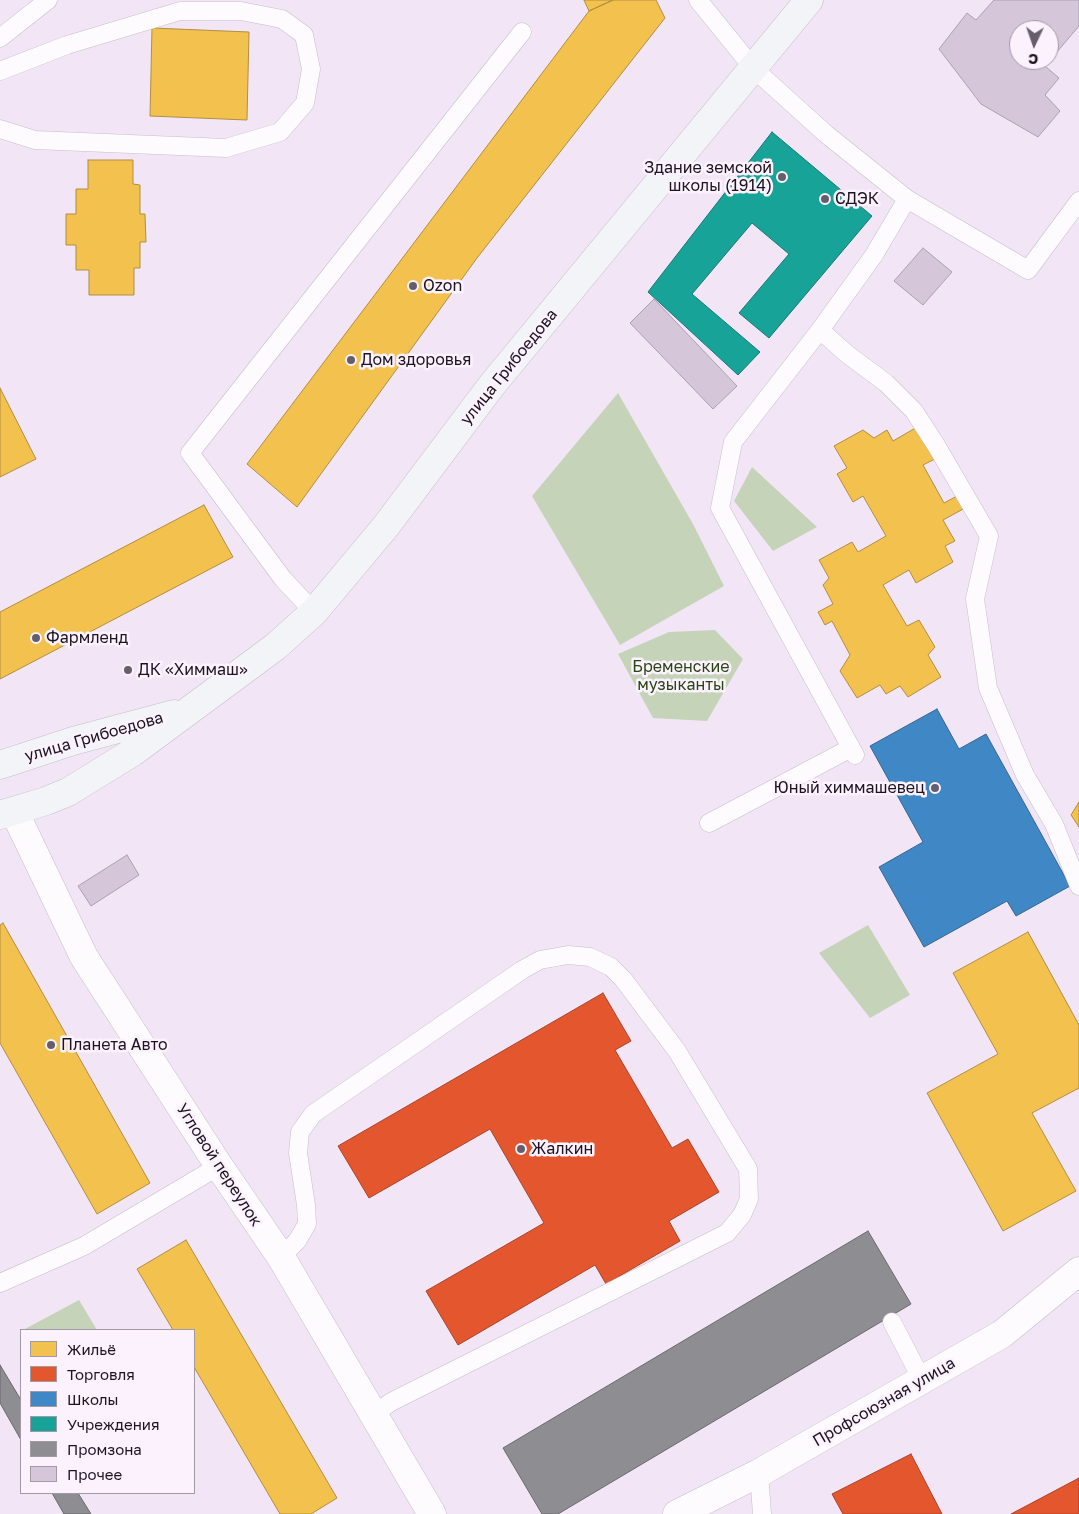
<!DOCTYPE html>
<meta charset="utf-8">
<style>
body{margin:0}
#map{position:relative;width:1079px;height:1514px;overflow:hidden;background:#f2e6f6;font-family:"Golos Text",sans-serif}
canvas{display:block}
.legend{position:absolute;left:20px;top:1329px;width:175px;height:165px;box-sizing:border-box;background:#fbf2fe;border:1px solid #a199a4;margin:0;padding:6px 9px;list-style:none;font-size:15px;color:#1b141e}
.legend li{display:flex;align-items:center;gap:10px;height:25px}
.legend b{width:25px;border:1px solid #a199a4}
.north{position:absolute;left:1009px;top:20px;width:50px;height:50px;box-sizing:border-box;background:#fbf2fe;border:1px solid #a199a4;border-radius:50%;rotate:183deg;font-size:14px;font-weight:700;line-height:20px;text-align:center;color:#1b141e}
.north::after{content:'';display:block;margin:auto;width:18px;height:22px;background:#665e6a;clip-path:polygon(50% 0,100% 100%,50% 72%,0 100%)}
</style>
<div id="map">
<canvas width="1079" height="1514"></canvas>
<ul class="legend">
<li><b style="height:14px;background:#f2c14e"></b>Жильё</li>
<li><b style="height:14px;background:#e4572e"></b>Торговля</li>
<li><b style="height:14px;background:#3f88c5"></b>Школы</li>
<li><b style="height:14px;background:#17a398"></b>Учреждения</li>
<li><b style="height:14px;background:#8d8d92"></b>Промзона</li>
<li><b style="height:14px;background:#d5c6d9"></b>Прочее</li>
</ul>
<div class="north">С</div>
</div>
<script>
const g = document.querySelector('canvas').getContext('2d');
g.lineJoin = 'round';
function paint(path, color) { g.fillStyle = color; g.fill(path, 'evenodd'); }
const shape = rows => new Path2D(rows.map(r => 'M' + r).join(''));
function trace(path, color, width, dash) { g.strokeStyle = color; g.lineWidth = width; g.lineCap = dash ? 'butt' : 'round'; g.setLineDash(dash || []); g.stroke(path); }
function write(font, color, halo, rows, align = 'center') {
  g.font = font + ' "Golos Text",sans-serif'; g.lineWidth = 5; g.setLineDash([]); g.textBaseline = 'middle'; g.strokeStyle = halo; g.fillStyle = color; for (const [text, x, y, turn = 0] of rows) {
    g.save(); g.translate(x, y); g.rotate((+turn || 0) * Math.PI / 180); g.textAlign = isNaN(turn) ? turn : align; if (halo) g.strokeText(text, 0, 0); g.fillText(text, 0, 0); g.restore();
  }
}
paint(shape([
 [618,393,693,524,724,586,620,645,532,496],
 [752,467,817,527,773,551,734,501],
 [715,630,743,659,707,721,653,718,618,654,669,632],
 [868,925,910,995,870,1018,819,953],
 [79,1300,97,1330,23,1330]
]), '#c5d4b9');
const homes = shape([
 [584,0,613,0,589,11,584,0],
 [613,0,656,0,665,18,477,258,297,507,247,464,589,11,613,0],
 [152,28,249,32,247,120,150,116,152,28],
 [88,160,133,160,133,184,140,185,140,214,145,214,146,242,140,242,140,268,134,268,134,295,89,295,89,270,76,270,76,245,66,245,66,214,76,214,76,189,88,189,88,160],
 [0,388,36,459,0,477,0,388],
 [917,427,935,459,923,465,944,503,957,496,965,508,943,520,955,541,945,546,953,562,916,583,909,570,883,585,907,626,919,620,935,647,928,655,941,677,908,697,900,686,886,694,880,685,857,698,840,671,850,655,832,621,825,625,818,612,833,604,823,585,829,578,819,560,852,542,858,552,886,536,863,496,853,502,837,474,847,468,834,446,863,430,874,438,887,430,893,441,917,427],
 [204,505,233,557,0,679,0,612,204,505],
 [1079,802,1079,827,1071,815,1079,802],
 [3,923,150,1183,97,1214,0,1043,0,925,3,923],
 [1028,932,1079,1025,1079,1088,1032,1113,1076,1191,1003,1231,927,1093,998,1054,953,973,1028,932],
 [186,1240,337,1498,311,1514,280,1514,194,1367,194,1330,173,1330,137,1269,186,1240]
]);
paint(homes, '#f2c14e');
trace(homes, '#b28d40', 1);
const shops = shape([
 [603,993,631,1041,615,1050,672,1148,688,1139,719,1192,669,1221,680,1241,606,1284,595,1265,458,1345,426,1291,544,1223,490,1129,369,1198,338,1146,603,993],
 [911,1454,942,1514,843,1514,832,1494,911,1454],
 [1079,1478,1079,1514,1011,1514,1079,1478]
]);
paint(shops, '#e4572e');
trace(shops, '#a84329', 1);
const schools = shape([
 [937,709,959,749,986,734,1070,886,1016,916,1007,901,924,947,879,867,923,842,870,746,937,709]
]);
paint(schools, '#3f88c5');
trace(schools, '#346593', 1);
const public = shape([
 [772,132,872,216,769,338,739,313,789,254,752,223,692,294,760,352,738,375,648,292,772,132]
]);
paint(public, '#17a398');
trace(public, '#187873', 1);
const industry = shape([
 [868,1231,911,1304,558,1514,542,1514,503,1448,868,1231],
 [0,1365,21,1400,21,1440,0,1403,0,1365],
 [52,1493,78,1493,91,1514,64,1514,52,1493]
]);
paint(industry, '#8d8d92');
trace(industry, '#6b696f', 1);
const building = shape([
 [994,0,1079,0,1079,26,1045,66,1059,78,1045,95,1060,111,1038,137,981,104,939,49,967,13,976,20,994,0],
 [1019,30,1049,30,1049,60,1019,60,1019,30],
 [923,248,952,272,923,305,894,281,923,248],
 [654,299,737,386,713,409,630,323,654,299],
 [127,855,139,875,91,906,78,886,127,855]
]);
paint(building, '#d5c6d9');
trace(building, '#aaa1ad', 1);
const lane = shape([
 [698,0,754,69,826,134,907,199,1028,270,1079,201],
 [0,38,48,0],
 [0,71,67,45,180,11,241,11,282,19,304,35,311,69,305,103,280,132,226,148,35,140,0,129],
 [907,199,874,255,820,330,847,354,886,383,914,411,936,445,989,536,975,599,988,688,1025,775,1054,824,1079,886],
 [820,330,733,442,720,508,855,755],
 [314,612,283,579,190,453,522,32],
 [709,823,851,748],
 [281,1257,297,1241,307,1224,306,1205,298,1153,300,1132,313,1114,522,970,540,960,568,955,590,957,611,967,623,979,677,1051,748,1169,749,1199,742,1215,727,1233,391,1402,374,1414],
 [0,1283,84,1246,219,1166],
 [892,1322,922,1380],
 [759,1473,762,1514]
]);
const street = shape([
 [14,811,84,957,219,1166,281,1257,432,1514],
 [677,1514,759,1473,1002,1334,1079,1271]
]);
const secondary = shape([
 [0,765,73,741,174,714],
 [0,815,46,801,68,792,133,752,275,647,314,612,386,526,492,385,809,0]
]);
trace(lane, '#c6bdc9', 19);
trace(street, '#c6bdc9', 29);
trace(secondary, '#c6bdc9', 29);
trace(lane, '#fdfbfe', 18);
trace(street, '#fdfbfe', 28);
trace(secondary, '#f2f4f8', 28);
for (const [x, y, r, color] of [
 [782,177,5,"#665e6a"],
 [825,199,5,"#665e6a"],
 [413,286,5,"#665e6a"],
 [351,360,5,"#665e6a"],
 [36,638,5,"#665e6a"],
 [128,670,5,"#665e6a"],
 [935,788,5,"#665e6a"],
 [51,1045,5,"#665e6a"],
 [521,1149,5,"#665e6a"]
]) { const dot = new Path2D(); dot.arc(x, y, r, 0, 2 * Math.PI); g.fillStyle = color; g.fill(dot); trace(dot, '#fbf2fe', 2); }
write('16px', '#1b141e', '#fbf2fe', [
 ["Здание земской",772,168,"right"],
 ["школы (1914)",772,186,"right"],
 ["СДЭК",835,199],
 ["Ozon",423,286],
 ["Дом здоровья",361,360],
 ["Фармленд",46,638],
 ["ДК «Химмаш»",138,670],
 ["Юный химмашевец",925,788,"right"],
 ["Планета Авто",61,1045],
 ["Жалкин",531,1149]
], 'left');
write('16px', '#1b141e', '#fbf2fe', [
 ["улица Грибоедова",509,367,-51],
 ["улица Грибоедова",94,737,-16],
 ["Угловой переулок",219,1165,57],
 ["Профсоюзная улица",884,1402,-30]
]);
write('16px', '#284412', '#fbf2fe', [
 ["Бременские",681,667],
 ["музыканты",681,685]
]);
</script>
